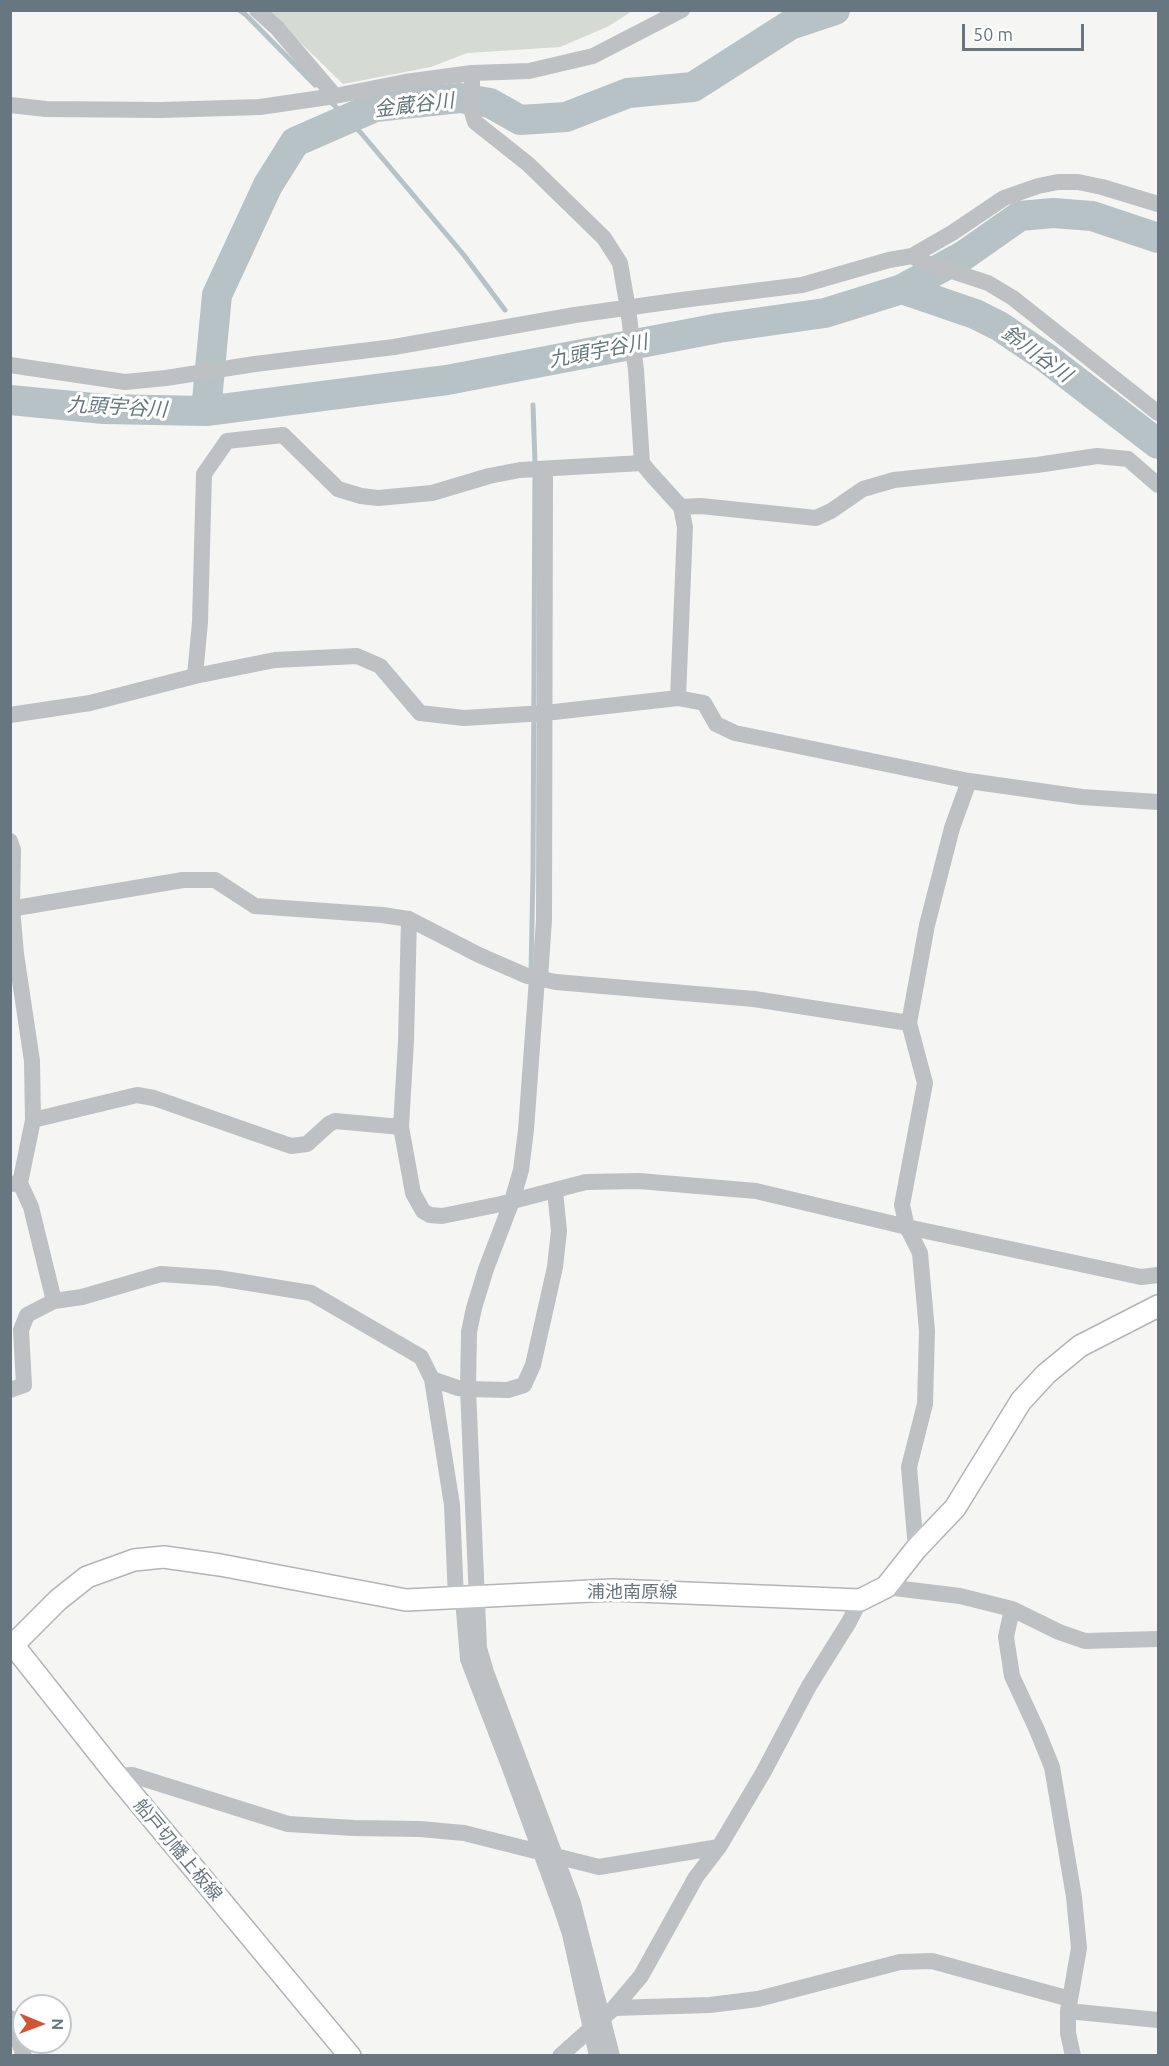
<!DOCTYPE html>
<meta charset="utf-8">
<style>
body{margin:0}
#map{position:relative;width:1169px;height:2066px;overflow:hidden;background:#f5f5f3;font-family:Ubuntu,sans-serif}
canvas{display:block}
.frame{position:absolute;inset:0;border:12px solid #687680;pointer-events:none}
.north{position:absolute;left:12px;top:1994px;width:60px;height:60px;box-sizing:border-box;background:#fff;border:2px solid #c3c8cc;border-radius:50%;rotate:91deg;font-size:16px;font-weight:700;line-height:24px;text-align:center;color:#687680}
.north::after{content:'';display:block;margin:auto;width:21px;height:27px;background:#d15437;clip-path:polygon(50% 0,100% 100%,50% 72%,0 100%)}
.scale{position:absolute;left:962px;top:24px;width:122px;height:27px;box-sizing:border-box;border:3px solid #687680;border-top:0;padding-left:8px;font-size:18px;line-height:21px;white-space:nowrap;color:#687680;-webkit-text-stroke:4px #fff;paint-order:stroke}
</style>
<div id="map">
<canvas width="1169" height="2066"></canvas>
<div class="frame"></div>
<div class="north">N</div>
<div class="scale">50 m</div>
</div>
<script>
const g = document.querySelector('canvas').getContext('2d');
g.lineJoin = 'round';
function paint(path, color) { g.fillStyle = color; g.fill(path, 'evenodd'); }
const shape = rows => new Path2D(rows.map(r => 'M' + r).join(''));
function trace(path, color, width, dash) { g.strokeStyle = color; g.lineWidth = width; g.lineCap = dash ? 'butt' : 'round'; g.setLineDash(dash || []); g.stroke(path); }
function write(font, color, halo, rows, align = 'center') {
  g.font = font + ' Ubuntu,"Noto Sans JP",sans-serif'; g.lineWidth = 6; g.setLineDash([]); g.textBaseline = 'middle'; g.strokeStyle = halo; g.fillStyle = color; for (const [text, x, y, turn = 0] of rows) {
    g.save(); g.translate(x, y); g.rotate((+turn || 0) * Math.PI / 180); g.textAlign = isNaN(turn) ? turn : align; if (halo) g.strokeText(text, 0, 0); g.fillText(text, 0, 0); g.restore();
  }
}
paint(shape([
 [268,11,632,11,609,26,560,47,467,53,431,67,343,84]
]), '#d5dad2');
trace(shape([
 [239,10,246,15,315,85],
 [332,103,361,133,463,254,505,310],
 [531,973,533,872,535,462,533,405]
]), '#b6c2c6', 5);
trace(shape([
 [902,289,975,314,999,326,1045,357,1158,444],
 [10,400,104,409,206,411,447,380,719,328,825,313,902,289,963,256,1020,216,1053,213,1092,216,1158,238],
 [206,411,217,295,268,185,295,142,375,107,460,98,490,103,520,120,566,117,628,93,693,87,790,25,835,10]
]), '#b6c2c6', 30);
const major = shape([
 [10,1641,117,1776,350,2056],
 [10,1648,58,1600,87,1577,134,1560,164,1557,220,1565,406,1600,612,1590,860,1600,886,1587,916,1549,955,1508,1021,1401,1046,1374,1080,1346,1158,1306]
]);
trace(major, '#b1b5b8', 24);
trace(shape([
 [257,10,277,28,335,96],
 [472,73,472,112,475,122,528,164,604,238,620,263,628,309,636,370,642,463,651,474,681,507,685,527,678,698],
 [10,105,46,109,161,110,260,107,335,96,405,82,472,73,529,71,593,56,682,10],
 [912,256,921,261,988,283,1013,298,1158,413],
 [10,365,125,382,166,378,255,364,394,347,575,315,682,300,802,285,889,260,912,256,952,233,1004,198,1038,186,1058,182,1078,182,1102,187,1158,204],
 [681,507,701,506,816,518,831,511,863,489,894,480,1037,465,1097,456,1128,459,1158,485],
 [195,676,200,622,204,474,227,441,283,435,338,489,361,496,378,498,432,493,489,476,520,470,642,463],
 [10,715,90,703,195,676,275,660,357,656,380,666,420,713,464,718,545,713,678,698,704,703,716,724,735,733,969,781,1082,797,1158,802],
 [10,841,13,850,12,908,16,954,32,1061,33,1120,20,1183,10,1184],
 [10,909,183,880,215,880,255,906,382,915,409,919,479,955,527,976,556,982,754,999,909,1023],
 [409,919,406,1041,401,1127,413,1193,423,1211,430,1215,442,1216,501,1204,586,1182,639,1181,756,1191,907,1227,1141,1277,1158,1275],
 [537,978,526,1130,521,1170,512,1201,486,1269,474,1308,469,1332,468,1389,479,1648,486,1672,573,1903,612,2056],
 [540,978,544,920,545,469],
 [33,1120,137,1095,154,1098,291,1146,307,1144,329,1124,335,1121,401,1127],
 [20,1183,31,1207,54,1301],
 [432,1379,458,1388,468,1389,508,1390,524,1385,533,1365,555,1267,559,1231,555,1191],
 [10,1390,24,1385,21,1330,27,1315,54,1301,82,1297,161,1274,218,1278,311,1293,421,1357,432,1379,452,1505,456,1599],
 [916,1549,909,1467,925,1404,927,1331,920,1253,907,1227,902,1205,925,1083,909,1023,927,925,952,828,969,781],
 [886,1587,960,1596,1012,1609,1059,1632,1085,1641,1158,1639],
 [463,1599,468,1659,510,1768,561,1907,570,1934,597,2056],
 [1012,1609,1006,1637,1012,1676,1037,1730,1052,1767,1074,1897,1079,1948,1068,2011,1068,2033,1073,2056],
 [117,1776,132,1775,288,1824,354,1828,420,1829,464,1833,599,1867,719,1847],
 [614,2008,710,2005,758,1999,900,1962,932,1961,1070,1999],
 [1068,2011,1158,2020],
 [10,2018,24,2056],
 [560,2056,614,2008,641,1976,696,1877,719,1847,763,1773,809,1686,849,1622,860,1600]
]), '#bdc1c4', 16);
trace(major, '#fff', 21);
write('18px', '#687680', '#fff', [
 ["浦池南原線",632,1592],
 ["船戸切幡上板線",178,1850,50]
]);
write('italic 20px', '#63777d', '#fff', [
 ["金蔵谷川",414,105,-7],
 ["九頭宇谷川",598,351,-11],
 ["鈴川谷川",1037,354,36],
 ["九頭宇谷川",117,407,3]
]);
</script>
